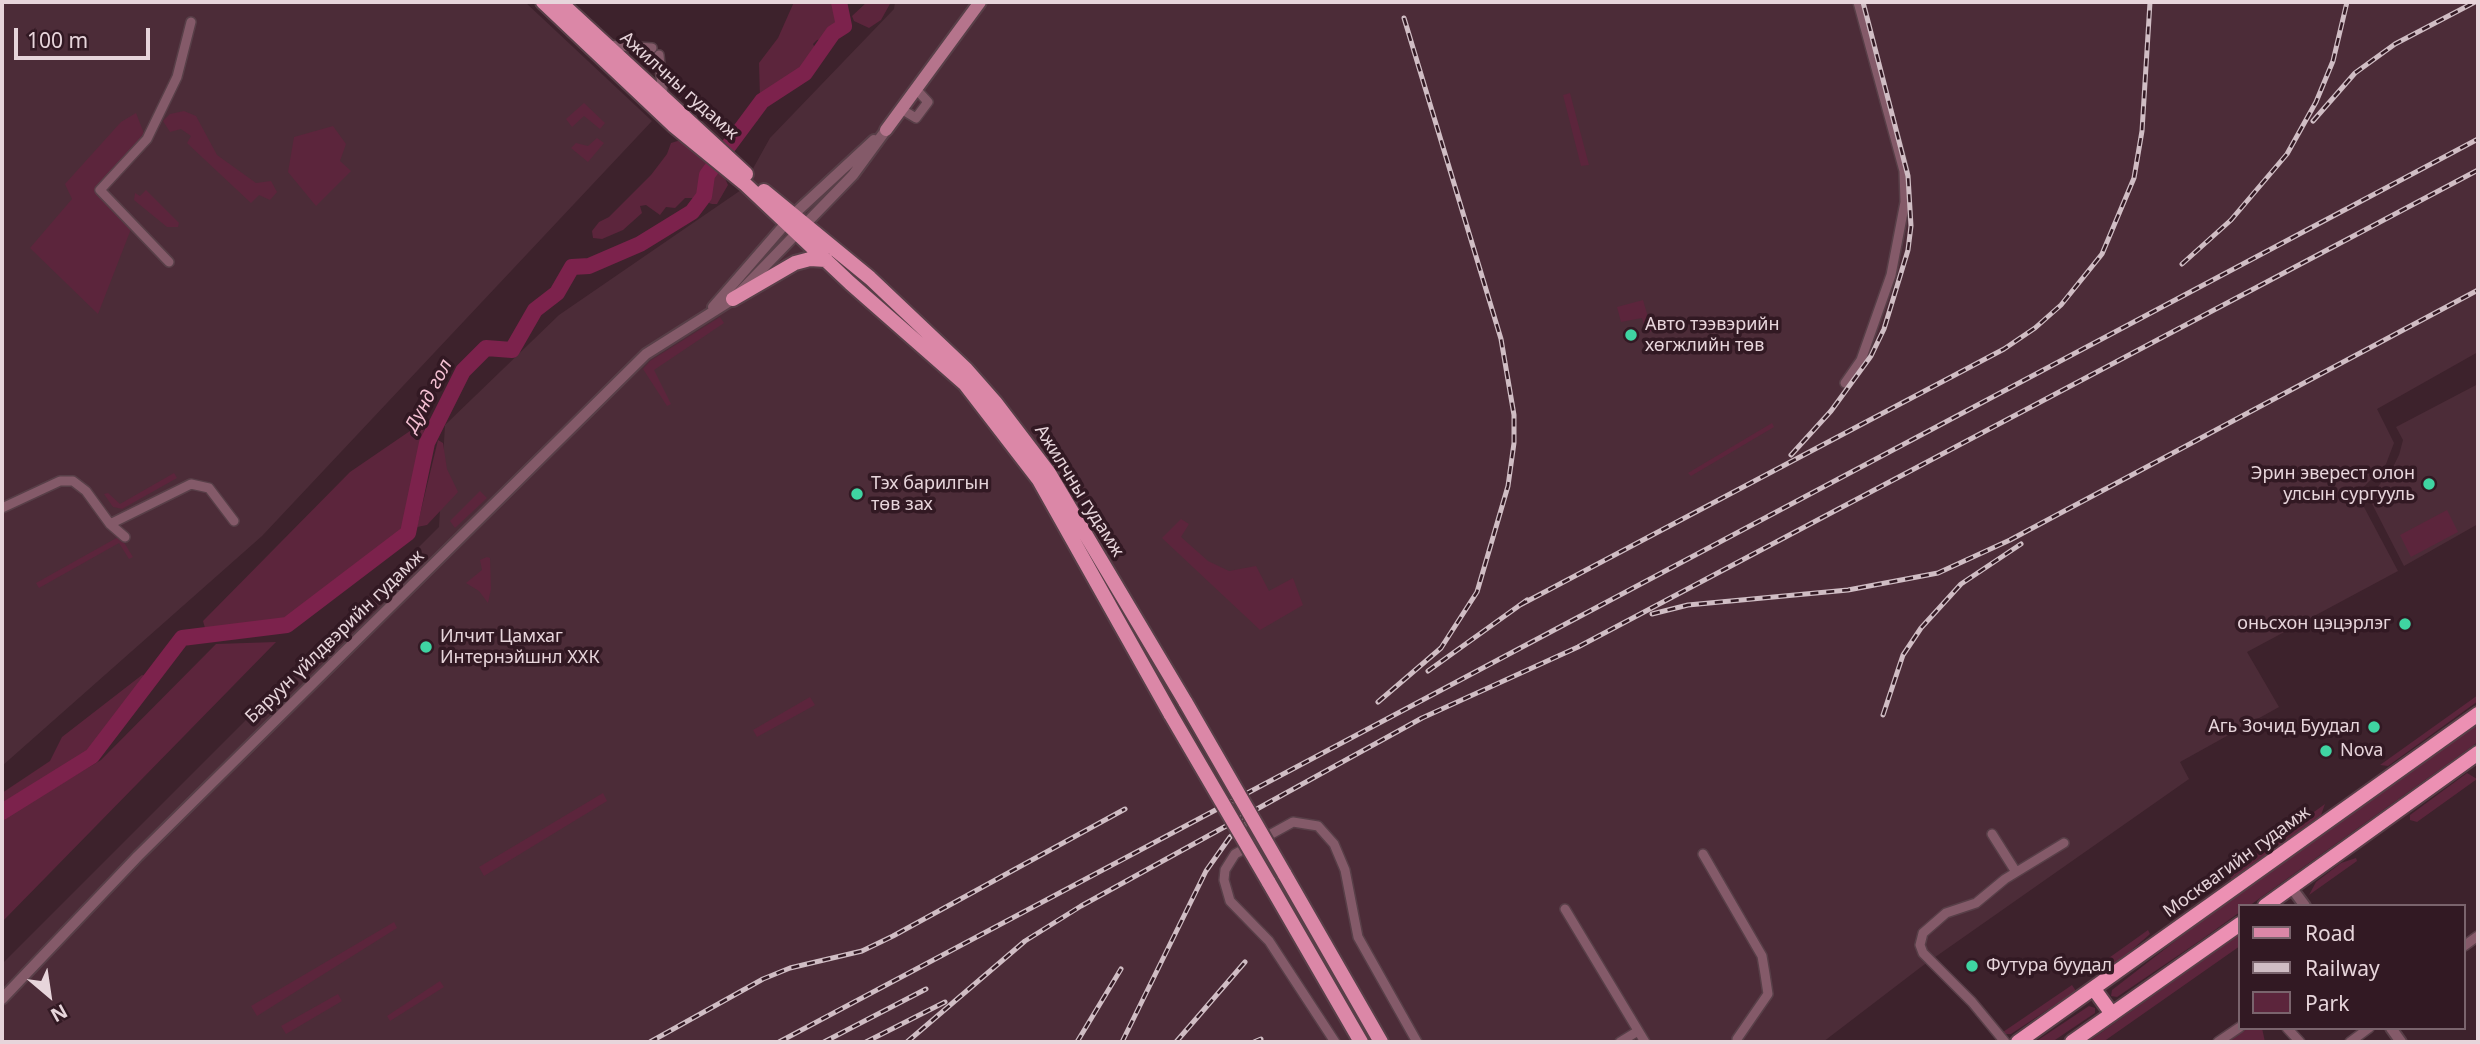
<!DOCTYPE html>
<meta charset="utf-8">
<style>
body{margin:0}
#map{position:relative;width:2480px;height:1044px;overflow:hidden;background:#3d222c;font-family:"Noto Sans",sans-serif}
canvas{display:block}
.frame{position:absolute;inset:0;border:4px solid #e7d5db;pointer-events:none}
.legend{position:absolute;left:2238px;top:904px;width:228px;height:126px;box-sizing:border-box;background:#321923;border:2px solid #7a646d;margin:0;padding:9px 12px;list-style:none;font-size:21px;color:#e7d5db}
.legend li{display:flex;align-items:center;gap:14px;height:35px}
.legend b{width:35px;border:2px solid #7a646d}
.north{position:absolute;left:14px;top:960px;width:70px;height:70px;-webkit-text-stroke:5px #321923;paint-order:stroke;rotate:151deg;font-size:19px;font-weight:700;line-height:28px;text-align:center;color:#e7d5db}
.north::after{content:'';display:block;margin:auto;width:24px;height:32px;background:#e7d5db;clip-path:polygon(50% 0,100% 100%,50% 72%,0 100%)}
.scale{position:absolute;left:14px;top:28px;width:136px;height:32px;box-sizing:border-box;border:4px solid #e7d5db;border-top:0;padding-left:9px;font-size:21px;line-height:24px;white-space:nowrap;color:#e7d5db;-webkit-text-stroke:5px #321923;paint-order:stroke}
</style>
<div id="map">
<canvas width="2480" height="1044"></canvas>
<div class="frame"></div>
<ul class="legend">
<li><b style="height:9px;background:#db87a7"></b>Road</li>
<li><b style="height:9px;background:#d0bdc4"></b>Railway</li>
<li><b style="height:19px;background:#5c253c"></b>Park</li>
</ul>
<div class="north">N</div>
<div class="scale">100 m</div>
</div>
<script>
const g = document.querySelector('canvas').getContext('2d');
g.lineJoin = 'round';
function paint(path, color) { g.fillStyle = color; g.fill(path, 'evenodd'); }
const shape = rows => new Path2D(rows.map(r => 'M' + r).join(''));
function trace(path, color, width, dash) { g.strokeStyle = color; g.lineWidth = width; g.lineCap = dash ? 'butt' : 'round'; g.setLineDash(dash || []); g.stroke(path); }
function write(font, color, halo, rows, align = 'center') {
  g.font = font + ' "Noto Sans",sans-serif'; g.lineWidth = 7; g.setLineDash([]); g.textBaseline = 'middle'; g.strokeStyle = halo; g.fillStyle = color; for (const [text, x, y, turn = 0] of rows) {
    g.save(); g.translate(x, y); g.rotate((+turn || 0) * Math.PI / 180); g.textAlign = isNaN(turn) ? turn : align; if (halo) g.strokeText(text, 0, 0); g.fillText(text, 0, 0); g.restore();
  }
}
paint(shape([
 [2,2,525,2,652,121,262,536,2,766],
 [895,2,2478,2,2478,352,2377,409,2394,443,2386,464,2357,494,2398,571,2247,652,2279,707,2180,762,2189,779,1921,967,1823,1042,2,1042,2,964,439,527,445,425,559,315,741,190,770,138,894,9],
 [2478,384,2478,524,2404,566,2369,498,2392,469,2399,455,2403,440,2396,427]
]), '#4c2c38');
paint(shape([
 [794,2,842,2,848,27,835,38,817,40,813,44,817,53,808,58,805,70,772,86,770,101,759,114,758,120,747,129,750,115,760,98,759,63,778,38],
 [867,2,891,2,881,20,869,28,854,21,852,16],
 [1570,93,1589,165,1581,166,1563,95],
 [584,103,605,123,600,129,584,116,572,127,566,119],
 [184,111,196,116,217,155,256,183,271,181,277,192,270,200,259,195,251,203,187,143,191,136,181,129,170,132,163,121,170,114],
 [136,113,145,136,99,190,131,229,98,314,30,248,72,199,65,184,121,122],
 [333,126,346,144,340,161,351,171,316,206,288,172,294,137],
 [597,138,604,143,588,162,571,148,576,143,588,146],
 [684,139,707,162,700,178,703,184,699,198,685,198,675,208,666,207,660,215,646,205,640,206,642,213,623,230,602,239,593,238,592,231,599,222,609,217,651,175,667,154,671,143],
 [717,173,723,174,728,185,717,204,712,204,706,202,707,194,710,175],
 [146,190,179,223,178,227,167,227,134,200,135,193,140,196],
 [1643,300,1652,331,1646,333,1642,318,1621,322,1617,307],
 [720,317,724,323,654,370,671,404,667,406,643,369,650,361],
 [426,420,403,532,284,622,205,628,203,621,350,472],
 [1772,423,1774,427,1691,476,1688,473],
 [438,440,443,443,447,469,458,492,427,525,417,527],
 [174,473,177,478,122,509,113,507,104,494,108,493,120,504],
 [480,491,487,498,455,528,450,521],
 [2447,510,2458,532,2411,557,2400,535],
 [1181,519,1189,524,1181,537,1208,561,1229,571,1256,566,1269,591,1293,578,1303,605,1260,630,1162,538],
 [120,536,133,557,129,559,119,543,39,588,36,583],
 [487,557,490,558,491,589,488,603,479,591,466,583,482,570,480,560],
 [276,642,2,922,2,819,101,760,216,644],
 [142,675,159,680,91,753,2,809,2,793,50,761,62,737],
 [2478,695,2478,701,2388,766,2380,765],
 [810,697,815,705,757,737,753,730],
 [2478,724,2478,742,2249,906,2240,906,2240,912,2201,940,2117,997,2111,996,2112,990,2192,928],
 [2467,773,2477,779,2417,822,2410,820,2410,815],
 [603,793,607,801,484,876,479,867],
 [2325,804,2321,815,2232,880,2228,874],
 [2356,858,2357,861,2309,895,2316,882,2341,863],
 [394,922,397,928,257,1016,251,1006],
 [2148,930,2150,934,2127,954,2100,973,2092,970],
 [2240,934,2240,946,2103,1042,2088,1042],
 [440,981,444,987,390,1021,387,1016],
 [2072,985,2076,991,2011,1034,2005,1034,2003,1032],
 [338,994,342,1001,286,1034,281,1026],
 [2089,1006,2095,1008,2095,1013,2052,1042,2035,1042],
 [2248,1028,2262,1028,2265,1042,2223,1042]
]), '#5c253c');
trace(shape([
 [2,812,92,756,182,638,287,625,408,533,427,443,463,371,486,348,512,350,535,310,557,293,572,267,589,266,640,244,692,212,704,196,707,175,762,101,805,73,833,33,844,26,839,2]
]), '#7c224c', 16);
const minor = shape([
 [606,45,652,48],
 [659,55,663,97],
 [901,109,916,118,928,102,917,90],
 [169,262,100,190,147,139,177,77,191,22],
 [1845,383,1861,360,1891,275,1905,202,1904,171,1858,2],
 [2,508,60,481,73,481,86,491,110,524,125,537],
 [110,524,191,484,209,488,234,521],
 [1992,834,2016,872],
 [1703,854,1762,956,1765,974,1768,994,1737,1039],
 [1565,909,1645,1042],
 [2464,946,2478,936],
 [2287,1028,2300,1042],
 [1335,1042,1269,941,1230,901,1224,880,1225,870,1235,854,1293,822,1318,826,1334,844,1345,870,1358,937,1417,1042],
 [1620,1042,1638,1031],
 [2005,1042,1972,1002,1923,953,1920,945,1923,933,1946,913,1976,903,2005,879,2064,843],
 [2218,1042,2240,1027],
 [2350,1042,2369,1028]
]);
const tertiary = shape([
 [713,307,793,215,874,140],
 [2291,887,2305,906],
 [2,999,138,856,646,354,733,299,853,175,886,130],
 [2391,1028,2401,1042]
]);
const secondary = shape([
 [886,130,980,2]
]);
const primary = shape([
 [543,2,673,125,744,183,850,283,965,384,1039,480,1171,715],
 [560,2,746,174],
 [764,191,870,278,966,369,995,402,1049,473,1186,703],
 [733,299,795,263,810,259,826,260],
 [1284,873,1381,1042],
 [1268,881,1361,1042]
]);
const trunk = shape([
 [2265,906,2478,753],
 [2094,989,2112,1014],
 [2018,1042,2478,714],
 [2072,1042,2240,924]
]);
trace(minor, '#583f48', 12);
trace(tertiary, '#583f48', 14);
trace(secondary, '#583f48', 16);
trace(primary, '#583f48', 18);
trace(trunk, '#583f48', 18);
trace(minor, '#845a69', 9);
trace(tertiary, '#845a69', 10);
trace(secondary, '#b5748c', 12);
trace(primary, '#db87a7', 14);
trace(trunk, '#ec90b3', 14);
const rail = shape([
 [2313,121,2355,73,2395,44,2475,2],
 [2182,264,2231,220,2287,154,2316,102,2333,61,2347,2],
 [1791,455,1831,411,1871,356,1884,329,1908,250,1911,226,1908,176,1863,2],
 [1520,605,2004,349,2035,328,2061,305,2102,254,2134,178,2142,131,2150,2],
 [1652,614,1688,605,1848,590,1938,573,2010,540,2478,290],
 [1428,671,1527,600],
 [1378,702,1441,648,1477,592,1508,486,1514,443,1514,415,1501,339,1404,18],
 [1883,715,1903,655,1921,628,1961,584,2021,544],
 [650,1042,763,979,790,968,862,951,893,936,1125,809],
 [779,1042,2478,139],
 [824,1042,926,989],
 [866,1042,945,1002],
 [907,1042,1025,941,1081,906,1422,718,1578,647,2478,170],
 [1077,1042,1121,969],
 [1122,1042,1206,871,1230,837,1249,821],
 [1176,1042,1245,962],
 [1254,1042,1261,1039]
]);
trace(rail, '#d0bdc4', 5);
trace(rail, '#321923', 2.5, [8]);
const primaryBridge = shape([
 [1186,703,1284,873],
 [1171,715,1268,881]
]);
trace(primaryBridge, '#583f48', 18, []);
trace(primaryBridge, '#db87a7', 14);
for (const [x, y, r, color] of [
 [1631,335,7,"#3fd4a2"],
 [2429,484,7,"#3fd4a2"],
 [857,494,7,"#3fd4a2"],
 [2405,624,7,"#3fd4a2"],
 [426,647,7,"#3fd4a2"],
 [2374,727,7,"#3fd4a2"],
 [2326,751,7,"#3fd4a2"],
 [1972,966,7,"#3fd4a2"]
]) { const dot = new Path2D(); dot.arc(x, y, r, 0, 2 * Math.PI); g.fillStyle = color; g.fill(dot); trace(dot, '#321923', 2.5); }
write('18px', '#e7d5db', '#321923', [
 ["Ажилчны гудамж",679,86,42],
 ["Ажилчны гудамж",1079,491,58],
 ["Баруун үйлдвэрийн гудамж",335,637,-44],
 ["Москвагийн гудамж",2237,862,-36]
]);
write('18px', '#e7d5db', '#321923', [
 ["Авто тээвэрийн",1645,325],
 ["хөгжлийн төв",1645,346],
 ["Эрин эверест олон",2415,474,"right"],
 ["улсын сургууль",2415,495,"right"],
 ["Тэх барилгын",871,484],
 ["төв зах",871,505],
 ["оньсхон цэцэрлэг",2391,624,"right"],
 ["Илчит Цамхаг",440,637],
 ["Интернэйшнл ХХК",440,658],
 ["Агь 3очид Буудал",2360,727,"right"],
 ["Nova",2340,751],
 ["Футура буудал",1986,966]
], 'left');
write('italic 19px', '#f3bfd1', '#321923', [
 ["Дунд гол",429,396,-62]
]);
</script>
